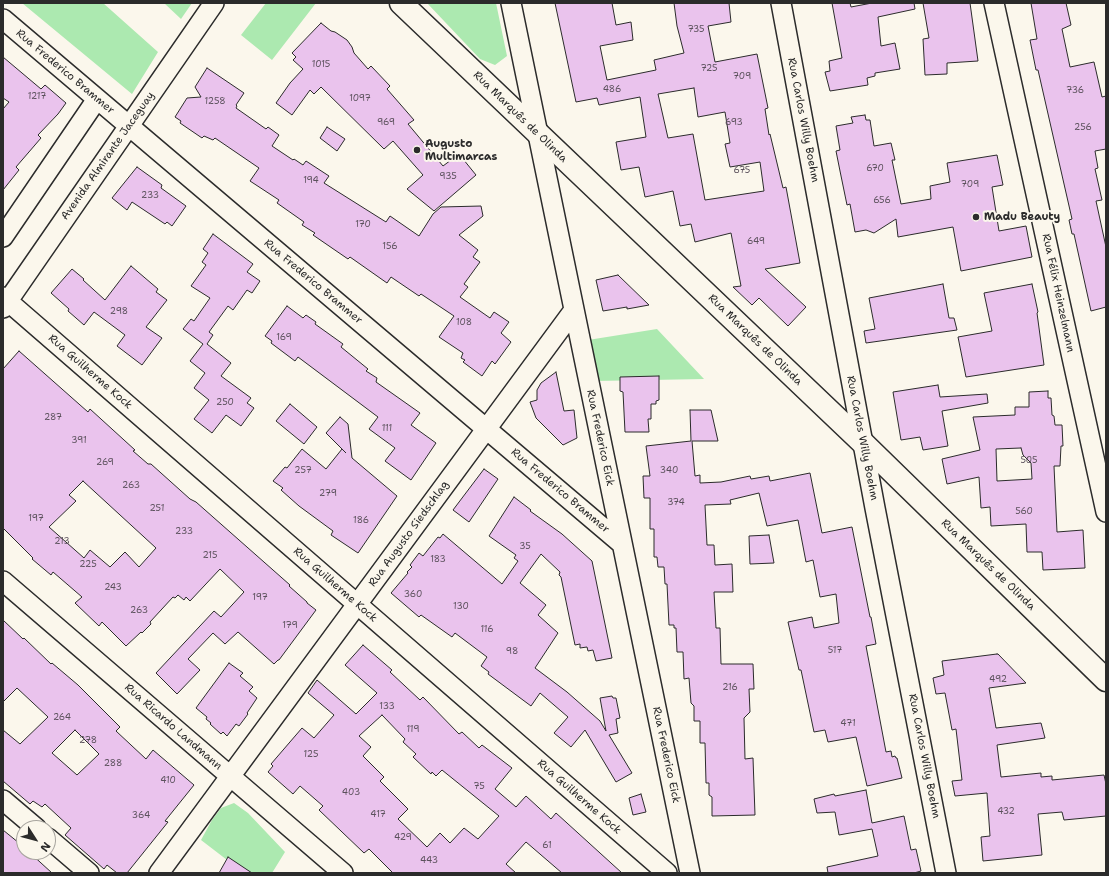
<!DOCTYPE html>
<meta charset="utf-8">
<style>
body{margin:0}
#map{position:relative;width:1109px;height:876px;overflow:hidden;background:#fbf7ec;font-family:"Shantell Sans",sans-serif}
canvas{display:block}
.frame{position:absolute;inset:0;border:4px solid #2b2b2b;pointer-events:none}
.north{position:absolute;left:16px;top:820px;width:40px;height:40px;box-sizing:border-box;background:#fbf7ec;border:1px solid #a8a59f;border-radius:50%;rotate:126deg;font-size:11px;font-weight:700;line-height:16px;text-align:center;color:#2b2b2b}
.north::after{content:'';display:block;margin:auto;width:14px;height:18px;background:#2b2b2b;clip-path:polygon(50% 0,100% 100%,50% 72%,0 100%)}
</style>
<div id="map">
<canvas width="1109" height="876"></canvas>
<div class="frame"></div>
<div class="north">N</div>
</div>
<script>
const g = document.querySelector('canvas').getContext('2d');
g.lineJoin = 'round';
function paint(path, color) { g.fillStyle = color; g.fill(path, 'evenodd'); }
const shape = rows => new Path2D(rows.map(r => 'M' + r).join(''));
function trace(path, color, width, dash) { g.strokeStyle = color; g.lineWidth = width; g.lineCap = dash ? 'butt' : 'round'; g.setLineDash(dash || []); g.stroke(path); }
function write(font, color, halo, rows, align = 'center') {
  g.font = font + ' "Shantell Sans",sans-serif'; g.lineWidth = 4; g.setLineDash([]); g.textBaseline = 'middle'; g.strokeStyle = halo; g.fillStyle = color; for (const [text, x, y, turn = 0] of rows) {
    g.save(); g.translate(x, y); g.rotate((+turn || 0) * Math.PI / 180); g.textAlign = isNaN(turn) ? turn : align; if (halo) g.strokeText(text, 0, 0); g.fillText(text, 0, 0); g.restore();
  }
}
paint(shape([
 [22,3,103,3,158,52,132,94],
 [164,3,192,3,181,19],
 [266,3,316,3,272,60,241,35],
 [427,3,496,3,507,56,495,65,480,59],
 [657,329,704,379,595,381,588,340],
 [234,803,248,813,285,852,272,873,244,873,201,840,212,820,221,808]
]), '#ace9b0');
const building = shape([
 [555,3,612,3,616,25,631,22,633,40,600,46,607,80,656,70,654,60,684,53,677,26,674,3,729,3,731,22,708,26,715,62,757,54,768,108,765,109,769,135,770,134,783,188,786,187,800,263,765,269,806,307,788,326,759,298,752,305,733,287,741,286,731,233,695,242,691,224,680,226,673,191,645,197,639,167,621,170,616,142,646,137,640,97,599,105,597,98,576,102,555,3],
 [694,88,698,117,725,112,730,143,725,144,730,167,760,162,764,191,705,200,693,134,668,138,658,94,694,88],
 [832,3,850,3,851,7,872,3,914,3,915,9,878,17,881,46,895,43,900,69,875,73,875,76,867,78,868,85,830,91,825,72,830,71,829,61,842,58,832,3],
 [923,3,970,3,978,61,947,63,947,74,925,75,923,39,929,38,923,3],
 [1031,3,1066,3,1071,25,1062,29,1070,67,1094,62,1102,97,1106,96,1106,149,1095,151,1098,168,1095,169,1102,200,1096,201,1106,247,1106,307,1091,311,1074,234,1072,234,1069,220,1072,219,1038,70,1036,70,1030,40,1037,39,1031,3],
 [321,23,331,31,335,32,347,40,352,47,354,53,368,69,371,66,390,86,387,89,414,120,408,124,443,166,459,154,476,175,434,211,407,189,423,175,393,141,384,149,321,87,314,94,310,90,292,115,276,103,290,83,303,69,293,60,296,57,292,53,321,23],
 [3,57,41,89,45,85,66,103,58,114,38,135,41,138,16,167,19,170,3,190,3,109,9,102,3,98,3,57],
 [207,68,244,93,236,105,237,106,236,108,266,129,268,127,279,135,272,146,293,160,294,159,303,165,306,161,329,176,324,183,386,222,390,216,419,236,433,214,441,207,481,206,483,216,459,235,478,250,473,257,480,262,464,284,468,287,460,297,490,318,494,312,509,322,501,333,511,342,495,364,492,361,482,376,463,362,465,360,461,358,463,353,439,337,454,316,421,294,419,296,391,277,387,283,350,257,348,259,313,235,315,233,302,225,304,222,277,203,279,200,250,181,259,168,215,138,213,140,204,136,202,138,180,123,181,121,175,117,187,98,201,97,195,87,207,68],
 [865,115,866,120,870,120,874,146,891,143,895,160,892,160,901,204,931,199,930,186,950,182,947,163,997,155,1003,185,992,187,999,231,1026,226,1032,257,961,271,953,227,898,237,896,219,874,233,866,230,855,232,850,204,847,205,840,171,836,151,840,150,836,126,853,123,851,117,865,115],
 [327,127,345,139,337,151,320,138,327,127],
 [137,167,162,185,161,188,186,206,172,226,167,222,165,224,132,202,127,210,112,198,137,167],
 [213,234,253,264,247,272,260,281,252,293,247,290,233,310,228,306,209,332,213,335,207,344,231,363,221,376,251,398,247,403,254,408,241,426,226,415,212,433,194,419,209,400,194,388,205,373,190,361,203,344,183,329,191,319,194,321,210,298,191,286,206,265,202,262,208,253,203,249,213,234],
 [131,266,158,289,156,292,167,300,146,327,162,338,142,365,117,346,125,335,94,312,84,325,68,311,69,309,51,293,72,269,84,279,83,280,105,300,131,266],
 [618,275,649,305,627,309,627,307,603,311,596,280,618,275],
 [943,284,949,318,954,318,957,330,866,343,864,331,875,329,869,298,943,284],
 [1032,284,1038,312,1037,313,1044,365,966,377,958,337,992,331,984,293,1032,284],
 [287,306,303,318,306,315,316,322,315,324,343,344,341,347,368,369,366,371,377,378,376,382,420,413,411,425,436,443,411,480,385,461,395,448,369,429,378,417,298,357,295,361,271,343,272,341,265,336,287,306],
 [19,351,88,412,90,409,135,450,133,451,148,464,151,464,190,499,196,502,290,585,289,586,307,602,307,603,316,610,279,660,278,660,274,664,238,632,225,644,213,633,188,659,200,670,177,694,156,673,214,611,221,617,244,592,220,569,190,601,186,597,184,600,178,595,175,598,173,597,150,622,151,624,142,633,141,632,126,646,102,622,99,626,75,603,82,597,53,572,51,575,32,559,33,558,3,528,3,369,19,351],
 [83,481,156,548,139,567,125,552,110,567,90,550,84,558,49,527,76,501,69,495,83,481],
 [556,372,564,411,574,410,577,438,563,445,536,418,530,402,537,400,537,390,541,383,556,372],
 [659,376,659,400,656,401,656,404,651,404,651,419,648,419,649,432,625,432,623,392,620,391,620,377,659,376],
 [938,385,940,397,987,394,988,403,942,411,948,446,923,450,920,437,901,440,893,392,938,385],
 [1048,391,1048,398,1051,398,1052,415,1054,416,1055,425,1062,425,1063,446,1061,446,1060,466,1054,466,1057,532,1083,530,1085,568,1043,570,1042,552,1027,552,1026,524,991,526,990,507,981,508,979,477,947,484,942,459,980,450,973,417,1015,415,1015,407,1029,407,1029,392,1048,391],
 [1021,448,1023,455,1031,463,1032,479,997,481,996,449,1021,448],
 [290,404,317,427,304,444,276,421,290,404],
 [690,410,711,410,718,441,692,441,695,476,700,475,700,483,721,482,750,476,751,479,769,476,770,481,810,473,822,533,852,527,870,617,871,617,876,644,866,646,886,752,891,751,892,757,895,756,896,758,897,758,902,778,867,786,856,737,828,742,825,730,814,732,801,670,799,670,788,622,812,617,814,628,839,623,836,594,820,597,813,560,806,562,798,520,767,526,759,493,730,500,731,504,705,505,707,545,714,545,715,565,732,564,733,592,714,592,716,628,720,628,721,664,753,664,754,689,749,689,750,712,744,718,745,759,753,758,755,815,712,816,712,797,709,795,709,783,706,783,705,743,700,743,700,721,694,721,694,706,691,703,689,678,684,679,683,652,677,652,676,628,674,628,674,625,669,625,667,584,665,584,664,567,658,567,657,557,654,557,654,529,650,529,650,498,644,498,643,476,650,476,646,446,691,441,690,410],
 [340,417,348,424,352,458,397,496,358,553,331,535,333,531,299,506,281,490,283,488,273,481,285,467,287,468,302,449,326,469,342,449,346,453,326,433,340,417],
 [484,469,498,479,469,522,453,510,484,469],
 [514,497,531,510,530,511,562,534,592,561,612,658,596,661,593,650,588,651,587,647,580,648,580,644,575,645,561,577,559,575,560,572,541,554,520,583,546,605,538,615,558,633,535,668,567,692,600,721,606,731,600,698,612,696,613,698,616,698,620,718,616,719,618,733,609,735,632,773,616,782,585,730,571,747,554,733,568,717,540,693,531,706,488,674,489,672,481,666,487,657,455,633,452,637,421,615,419,617,391,593,408,573,407,572,412,567,410,565,419,553,423,556,438,537,440,538,443,534,502,584,518,561,514,558,516,555,489,536,514,497],
 [769,535,774,563,750,564,749,536,769,535],
 [3,620,23,639,24,638,51,664,52,663,78,685,120,727,116,731,146,759,153,750,194,785,165,821,168,822,127,873,117,873,107,865,104,869,65,835,71,828,45,804,42,807,33,801,30,804,3,781,3,730,20,744,48,717,17,688,3,702,3,620],
 [75,730,99,754,77,775,52,753,75,730],
 [363,645,392,670,390,672,420,700,423,697,459,734,462,732,479,748,482,745,512,768,495,789,516,807,526,796,551,819,556,813,622,873,562,873,526,842,506,864,516,873,393,873,369,849,364,853,319,810,323,806,300,786,293,794,268,772,273,766,271,764,302,728,314,738,334,715,308,693,317,680,356,714,377,693,345,665,363,645],
 [382,715,405,739,403,742,416,754,413,757,431,774,432,772,436,776,442,770,499,816,478,839,464,828,450,843,440,833,427,847,398,819,408,809,380,781,384,777,363,756,371,747,359,736,382,715],
 [997,654,998,654,1026,683,989,688,996,728,1041,723,1045,738,997,745,1001,777,1041,773,1041,777,1052,776,1052,780,1104,775,1106,784,1106,816,1064,820,1062,812,1038,814,1042,855,983,861,981,837,990,836,987,793,955,796,952,781,962,780,956,729,952,730,945,693,936,694,933,678,944,675,942,661,997,654],
 [229,663,243,673,240,676,253,687,249,691,257,698,247,713,248,714,239,726,236,724,227,736,223,732,221,734,210,724,211,723,206,719,207,717,196,708,229,663],
 [866,790,872,823,904,816,911,850,916,849,921,871,914,873,828,873,827,867,878,856,872,829,839,835,835,812,817,813,814,799,834,794,835,796,866,790],
 [641,794,646,812,633,815,629,798,641,794],
 [3,830,24,847,24,852,29,852,52,873,3,873,3,830],
 [228,857,252,873,219,873,228,857]
]);
paint(building, '#eac3ed');
trace(building, '#2b2b2b', 1);
const minor = shape([
 [511,3,690,873],
 [781,3,875,508,946,873],
 [994,3,1106,512],
 [3,19,622,544],
 [3,237,97,99],
 [3,297,667,873],
 [3,308,214,3],
 [3,581,343,873],
 [3,800,36,828],
 [48,838,89,873],
 [159,873,574,310]
]);
const primary = shape([
 [401,3,863,443,1106,680]
]);
trace(minor, '#2b2b2b', 22);
trace(primary, '#2b2b2b', 25);
trace(minor, '#fbf7ec', 19);
trace(primary, '#fbf7ec', 22);
for (const [x, y, r, color] of [
 [417,150,4,"#2b2b2b"],
 [976,217,4,"#2b2b2b"]
]) { const dot = new Path2D(); dot.arc(x, y, r, 0, 2 * Math.PI); g.fillStyle = color; g.fill(dot); trace(dot, '#fbf7ec', 1.5); }
write('9px', '#5b515c', null, [
 ["735",696,30],
 ["1015",321,65],
 ["725",709,69],
 ["709",742,77],
 ["486",612,90],
 ["736",1075,91],
 ["1217",37,97],
 ["1097",360,99],
 ["1258",215,102],
 ["969",386,123],
 ["693",734,123],
 ["256",1083,128],
 ["670",875,169],
 ["675",742,171],
 ["935",448,177],
 ["194",311,181],
 ["709",970,185],
 ["233",150,196],
 ["656",882,201],
 ["170",363,225],
 ["649",756,242],
 ["156",390,247],
 ["298",119,312],
 ["108",464,323],
 ["169",284,338],
 ["250",225,403],
 ["287",53,418],
 ["111",387,429],
 ["391",79,441],
 ["505",1029,461],
 ["269",105,463],
 ["257",303,471],
 ["340",669,471],
 ["263",131,486],
 ["279",328,494],
 ["374",676,503],
 ["251",157,509],
 ["560",1024,512],
 ["197",36,519],
 ["186",361,521],
 ["233",184,532],
 ["213",62,542],
 ["35",525,547],
 ["215",210,556],
 ["183",438,560],
 ["225",88,565],
 ["243",113,588],
 ["360",413,595],
 ["197",260,598],
 ["130",461,607],
 ["263",139,611],
 ["179",290,626],
 ["116",487,630],
 ["517",835,651],
 ["98",512,652],
 ["492",998,680],
 ["216",730,688],
 ["133",387,707],
 ["264",62,718],
 ["471",848,724],
 ["119",413,730],
 ["278",88,741],
 ["125",311,755],
 ["288",113,764],
 ["410",168,781],
 ["75",479,787],
 ["403",351,793],
 ["432",1006,812],
 ["417",378,815],
 ["364",141,816],
 ["429",403,838],
 ["61",547,846],
 ["443",429,861]
]);
write('11px', '#2b2b2b', '#fbf7ec', [
 ["Rua Frederico Brammer",65,72,40],
 ["Rua Marquês de Olinda",520,117,44],
 ["Rua Carlos Willy Boehm",803,120,79],
 ["Avenida Almirante Jaceguay",108,156,-55],
 ["Rua Frederico Brammer",313,282,40],
 ["Rua Félix Heinzelmann",1058,293,78],
 ["Rua Marquês de Olinda",755,340,44],
 ["Rua Guilherme Kock",90,372,41],
 ["Rua Frederico Eick",600,438,78],
 ["Rua Carlos Willy Boehm",862,438,79],
 ["Rua Frederico Brammer",560,491,40],
 ["Rua Augusto Siedschlag",409,534,-54],
 ["Rua Marquês de Olinda",988,565,44],
 ["Rua Guilherme Kock",335,585,41],
 ["Rua Ricardo Landmann",173,727,41],
 ["Rua Frederico Eick",666,755,78],
 ["Rua Carlos Willy Boehm",924,756,79],
 ["Rua Guilherme Kock",579,797,41]
]);
write('bold 11px', '#2b2b2b', '#fbf7ec', [
 ["Augusto",425,144],
 ["Multimarcas",425,157],
 ["Madu Beauty",984,217]
], 'left');
</script>
